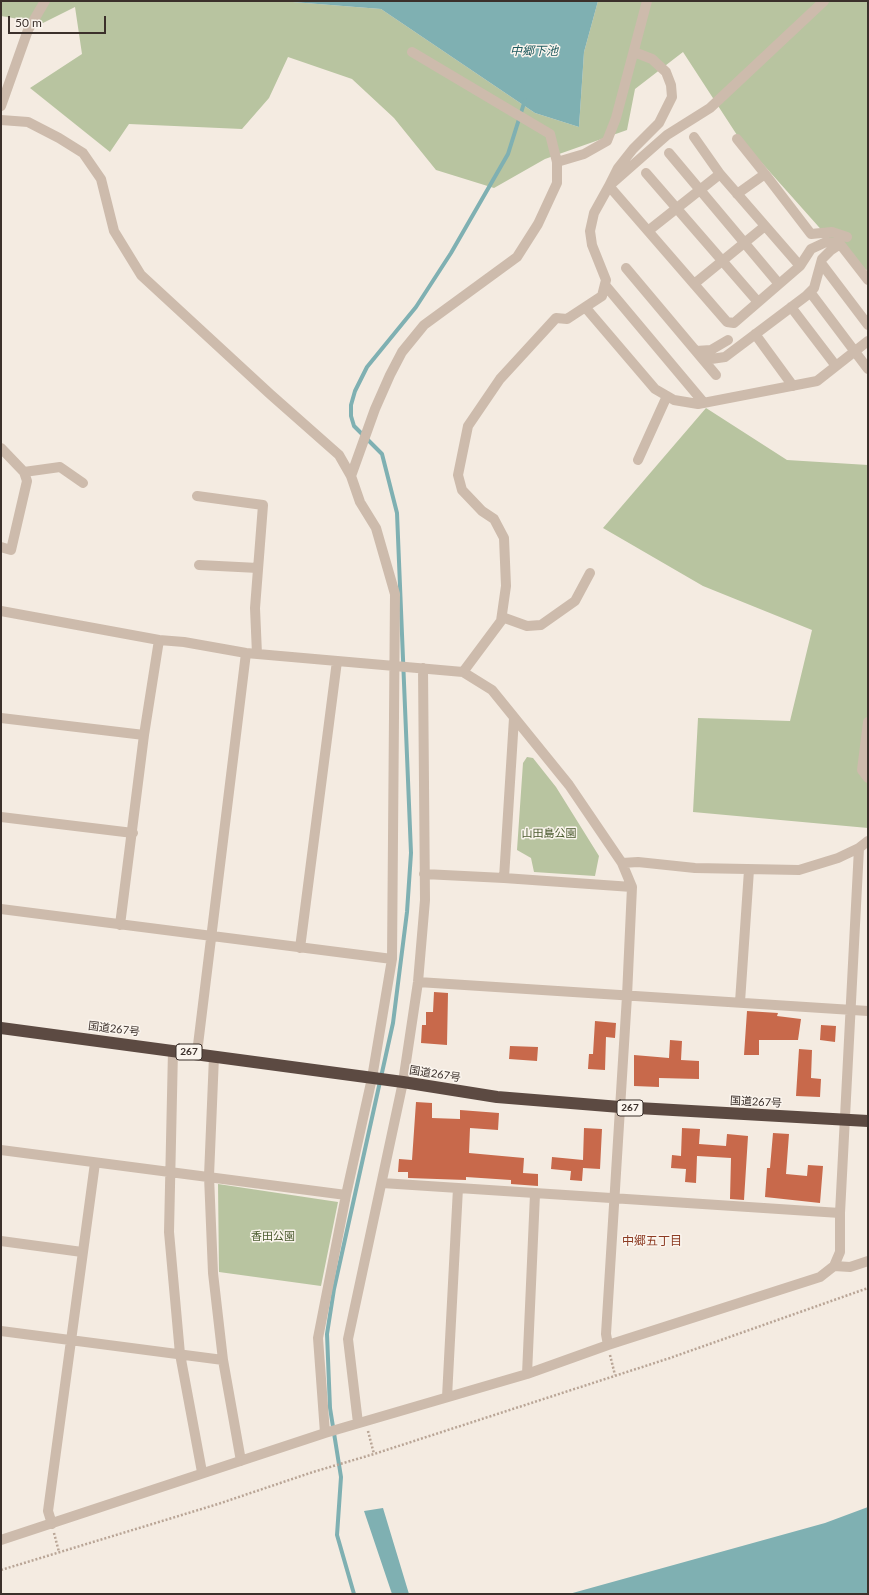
<!DOCTYPE html>
<meta charset="utf-8">
<style>
body{margin:0}
#map{position:relative;width:869px;height:1595px;overflow:hidden;background:#f4ebe1;font-family:Lato,sans-serif}
canvas{display:block}
.frame{position:absolute;inset:0;border:2px solid #3b302b;pointer-events:none}
.scale{position:absolute;left:8px;top:16px;width:98px;height:18px;box-sizing:border-box;border:2px solid #3b302b;border-top:0;padding-left:5px;font-size:12px;line-height:14px;white-space:nowrap;color:#3b302b;-webkit-text-stroke:3px #fbf5ee;paint-order:stroke}
</style>
<div id="map">
<canvas width="869" height="1595"></canvas>
<div class="frame"></div>
<div class="scale">50 m</div>
</div>
<script>
const g = document.querySelector('canvas').getContext('2d');
g.lineJoin = 'round';
function paint(path, color) { g.fillStyle = color; g.fill(path, 'evenodd'); }
const shape = rows => new Path2D(rows.map(r => 'M' + r).join(''));
function trace(path, color, width, dash) { g.strokeStyle = color; g.lineWidth = width; g.lineCap = dash ? 'butt' : 'round'; g.setLineDash(dash || []); g.stroke(path); }
function write(font, color, halo, rows, align = 'center') {
  g.font = font + ' Lato,"Noto Sans JP",sans-serif'; g.lineWidth = 3; g.setLineDash([]); g.textBaseline = 'middle'; g.strokeStyle = halo; g.fillStyle = color; for (const [text, x, y, turn = 0] of rows) {
    g.save(); g.translate(x, y); g.rotate((+turn || 0) * Math.PI / 180); g.textAlign = isNaN(turn) ? turn : align; if (halo) g.strokeText(text, 0, 0); g.fillText(text, 0, 0); g.restore();
  }
}
paint(shape([
 [1,1,280,1,381,9,535,113,579,127,584,52,598,1,868,1,868,271,842,253,737,135,683,52,635,89,627,130,545,159,494,188,436,170,394,118,352,79,288,57,269,98,242,129,129,124,110,152,30,88,82,54,75,7,43,23,1,16],
 [706,408,787,460,868,465,868,828,693,812,698,718,790,721,812,630,703,586,603,528],
 [527,757,533,758,556,787,599,856,595,876,534,872,531,858,517,850,523,763],
 [218,1184,338,1202,321,1286,219,1272]
]), '#b8c4a0');
paint(shape([
 [280,1,598,1,584,52,579,127,535,113,381,9],
 [868,1507,868,1594,569,1594,825,1523],
 [383,1508,409,1594,392,1594,364,1511]
]), '#7fb0b2');
trace(shape([
 [354,1594,337,1535,341,1477,330,1408,327,1334,334,1289,393,1023,407,912,411,853,397,513,382,454,354,426,351,416,351,405,355,391,367,367,416,307,451,253,508,154,525,100]
]), '#7fb0b2', 4);
paint(shape([
 [434,992,448,993,447,1045,421,1043,422,1025,426,1025,426,1012,433,1012],
 [747,1011,778,1013,777,1016,801,1019,798,1040,759,1040,759,1055,744,1055],
 [595,1021,616,1023,615,1038,606,1037,605,1070,588,1069,589,1054,593,1054],
 [821,1025,836,1026,835,1042,820,1040],
 [670,1040,682,1041,681,1060,699,1061,699,1079,659,1078,659,1087,634,1086,634,1055,669,1058],
 [510,1046,538,1047,537,1061,509,1059],
 [799,1049,812,1050,811,1078,821,1079,820,1097,796,1096],
 [416,1102,432,1103,432,1118,460,1119,460,1110,499,1113,498,1130,470,1128,469,1153,524,1158,523,1173,538,1174,538,1186,511,1184,511,1180,466,1177,466,1180,408,1178,408,1172,398,1172,399,1159,412,1160],
 [584,1128,602,1129,600,1169,583,1168,582,1181,570,1180,571,1171,551,1169,552,1157,583,1160],
 [682,1128,700,1129,699,1144,726,1146,727,1134,748,1136,744,1200,730,1199,731,1158,697,1156,696,1183,685,1182,686,1169,671,1168,672,1155,681,1156],
 [773,1133,789,1134,786,1174,807,1176,808,1165,823,1166,820,1203,765,1197,767,1168,770,1168]
]), '#c8694b');
trace(shape([
 [610,1355,615,1375],
 [368,1431,374,1454],
 [54,1533,59,1552],
 [1,1570,218,1504,313,1472,374,1454,670,1358,868,1288]
]), '#b9a596', 2.5, [2, 2]);
trace(shape([
 [412,52,550,134,557,162],
 [634,52,652,59,666,72,671,85,672,97,659,123,633,149,618,168,609,186,727,322,734,323,800,266,811,249,826,242,840,244,831,250,822,259,814,288,806,296,725,357,704,360],
 [1,106,28,30,45,1],
 [1,120,28,122,59,138,83,153,101,179,114,231,141,275,270,394,339,455,351,476,360,502,376,528,395,594,392,959,372,1078,346,1195,318,1338,325,1433],
 [694,137,720,174,800,266],
 [737,139,765,174,737,194],
 [669,153,779,284],
 [646,173,758,302],
 [765,174,811,234,832,232,847,237],
 [648,231,720,174],
 [840,244,868,280],
 [821,263,868,325],
 [626,268,716,375],
 [694,284,765,226],
 [605,285,704,403],
 [810,292,868,369],
 [585,307,655,389,674,400,698,404,817,381,868,341],
 [791,307,836,366],
 [755,334,793,386],
 [696,351,711,350,728,340],
 [1,448,24,472,27,481,11,550,1,547],
 [638,460,667,396],
 [24,472,60,467,83,483],
 [351,476,375,409,390,375,402,352,424,325,517,257,538,224,557,183,557,162,584,154,607,141,616,118,647,1],
 [197,496,263,505,255,608,257,654],
 [199,565,258,568],
 [1,611,159,640,184,642,246,653,463,672,492,690,569,785,622,863,632,887,627,996,606,1334,608,1345],
 [502,617,527,626,541,625,575,601,590,573],
 [463,672,501,621,506,586,504,538,494,519,482,511,462,490,458,475,468,426,500,379,556,318,567,319,602,296,606,280,592,245,590,231,594,213,609,186,667,135,710,108,824,1],
 [1,718,144,735],
 [868,722,862,770,868,778],
 [1,817,133,833],
 [622,863,638,862,695,868,799,870,838,858,859,848,868,841],
 [424,874,504,878,632,887],
 [504,878,514,718],
 [1,909,392,959],
 [120,925,144,735,159,640],
 [300,948,337,661],
 [418,982,868,1011],
 [740,1002,749,870],
 [173,1050,169,1232,180,1354,202,1472],
 [197,1053,246,653],
 [214,1056,209,1176,213,1273,223,1360,241,1461],
 [1,1150,346,1195],
 [382,1183,840,1213],
 [1,1241,82,1252],
 [834,1266,850,1267,868,1261],
 [1,1331,223,1360],
 [527,1374,535,1194],
 [447,1397,458,1188],
 [358,1423,348,1339,403,1082,418,982,425,900,423,668],
 [52,1524,48,1511,95,1163],
 [1,1540,325,1433,527,1374,608,1345,820,1277,834,1266,840,1252,840,1213,859,848]
]), '#cdbbac', 10);
trace(shape([
 [1,1028,403,1082,497,1097,620,1107,868,1121]
]), '#5c4a42', 12);
for (const [x, y, w] of [
 [189,1052,26],
 [630,1108,26]
]) { const box = new Path2D(); box.roundRect(x - w / 2, y - 8, w, 16, 3); g.fillStyle = '#fbf5ee'; g.fill(box); trace(box, '#3b302b', 1); }
write('bold 10px', '#3b302b', null, [
 ["267",189,1052],
 ["267",630,1108]
]);
write('11px', '#4a5a2e', '#fbf5ee', [
 ["山田島公園",549,833],
 ["香田公園",273,1236]
]);
write('11px', '#3b302b', '#fbf5ee', [
 ["国道267号",114,1029,7],
 ["国道267号",435,1074,9],
 ["国道267号",756,1102,3]
]);
write('italic 12px', '#1f5a5e', '#fbf5ee', [
 ["中郷下池",534,51]
]);
write('12px', '#8c3b22', '#fbf5ee', [
 ["中郷五丁目",652,1241]
]);
</script>
